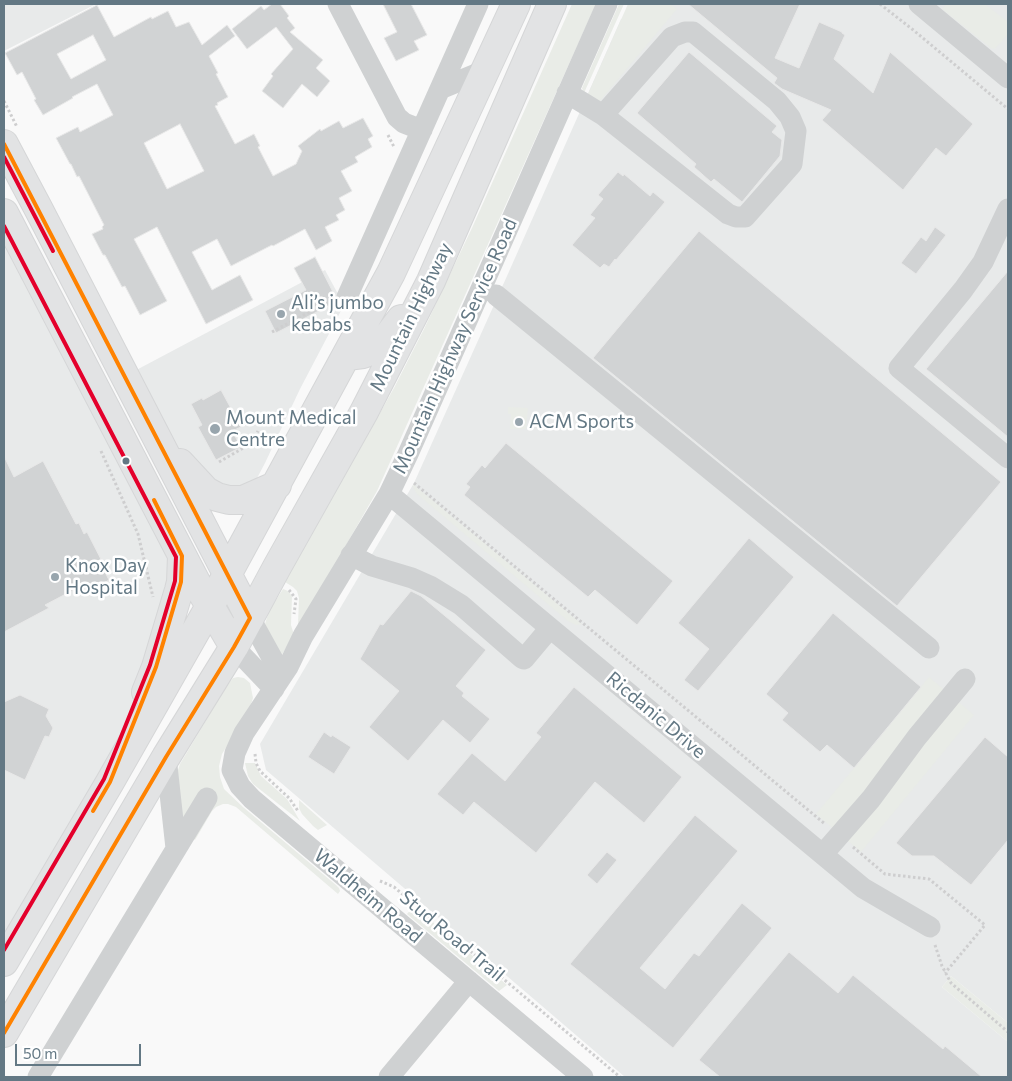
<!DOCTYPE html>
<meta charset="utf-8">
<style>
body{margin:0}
#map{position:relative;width:1012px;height:1081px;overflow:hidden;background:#f9f9f9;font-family:Commissioner,sans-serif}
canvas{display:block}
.frame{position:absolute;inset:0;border:5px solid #637884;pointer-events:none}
.scale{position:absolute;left:15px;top:1044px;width:126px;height:22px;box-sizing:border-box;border:2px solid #637884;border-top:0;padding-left:6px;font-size:15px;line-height:18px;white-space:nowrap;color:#637884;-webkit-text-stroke:4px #fff;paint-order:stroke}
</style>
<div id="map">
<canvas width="1012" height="1081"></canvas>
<div class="frame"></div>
<div class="scale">50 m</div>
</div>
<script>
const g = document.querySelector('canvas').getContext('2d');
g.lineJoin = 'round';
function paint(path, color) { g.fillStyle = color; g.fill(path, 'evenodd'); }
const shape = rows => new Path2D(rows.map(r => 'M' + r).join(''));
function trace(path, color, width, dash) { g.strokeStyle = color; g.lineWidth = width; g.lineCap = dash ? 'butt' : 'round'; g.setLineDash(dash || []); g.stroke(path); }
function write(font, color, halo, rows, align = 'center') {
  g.font = font + ' Commissioner,sans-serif'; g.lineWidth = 5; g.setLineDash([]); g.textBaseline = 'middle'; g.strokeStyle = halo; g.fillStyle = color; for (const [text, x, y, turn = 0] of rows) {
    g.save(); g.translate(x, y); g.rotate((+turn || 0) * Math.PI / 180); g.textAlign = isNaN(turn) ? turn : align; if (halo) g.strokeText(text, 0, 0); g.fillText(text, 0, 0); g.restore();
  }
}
paint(shape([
 [4,4,96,4,4,51],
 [637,4,1008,4,1008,1023,951,976,942,987,1008,1042,1008,1077,625,1077,266,770,260,744,414,483,507,276,621,19,632,16],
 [4,213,182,556,166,633,110,782,4,962],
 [325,270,344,305,300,389,265,463,246,499,201,487,125,376]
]), '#e8eaea');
paint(shape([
 [572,4,596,4,377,491,301,624,298,624,299,598,297,591,293,587,285,582,394,388,424,329,472,228],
 [619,4,624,4,584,93,582,88],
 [628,4,670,4,677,9,599,102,588,94],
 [946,4,985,4,1008,22,1008,34,995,49,991,48,942,9],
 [508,407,528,408,526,429,510,429,511,414,508,414],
 [413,484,582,624,576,625,568,621,417,494,413,487],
 [283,589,288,591,292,596,291,625,294,635,280,658,265,624,269,611],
 [238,677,244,678,250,683,253,698,249,710,222,754,219,766,220,777,224,789,243,807,336,885,339,888,340,891,338,894,236,807,228,804,223,804,216,807,212,811,195,840,192,838,183,820,177,773,180,764,226,687,233,678],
 [929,677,974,715,861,852,816,814],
 [245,763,255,763,261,776,287,799,300,821,253,784,248,776],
 [299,800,327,825,318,830,313,826,302,814,299,808],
 [414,906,507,985,499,991,407,914],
 [951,976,1008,1023,1008,1042,942,987]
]), '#e9ece7');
const building = shape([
 [272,4,280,4,289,16,287,18,295,28,290,32,323,60,316,68,330,81,317,97,302,84,283,108,262,91,273,76,271,74,293,49,276,27,247,49,232,29,261,6,264,10,272,4],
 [383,4,411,4,427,35,414,41,419,50,396,61,384,38,397,32,383,4],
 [688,4,800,4,775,58,799,68,819,22,842,32,842,33,845,35,834,59,873,93,890,52,973,124,946,156,936,148,903,190,822,120,831,110,782,89,774,83,777,78,688,4],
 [97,5,114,37,151,17,152,19,168,11,176,27,189,22,202,45,227,25,235,36,209,56,218,73,216,74,228,97,217,103,218,105,215,106,235,144,254,134,260,146,258,147,273,176,296,164,302,151,298,146,320,129,321,131,339,121,343,128,363,118,373,136,368,139,372,147,355,157,358,162,341,171,352,191,339,198,345,210,336,215,339,220,325,227,332,241,316,250,305,229,273,246,272,245,231,266,217,239,192,252,212,290,240,275,253,300,206,324,157,227,134,239,167,301,140,315,125,286,122,287,105,255,103,255,92,234,103,229,102,227,104,225,79,176,77,177,71,164,70,164,56,138,78,127,80,132,113,115,97,84,72,97,73,98,43,115,34,100,36,99,22,72,17,75,5,53,97,5],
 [93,35,106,60,71,79,57,54,93,35],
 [180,124,204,171,167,189,144,143,180,124],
 [689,52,777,126,772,132,782,140,780,156,742,202,714,179,711,182,694,167,696,164,637,113,689,52],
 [618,172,623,176,624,174,650,196,653,192,665,202,616,260,615,259,609,267,604,264,600,268,572,245,595,218,590,215,603,199,598,195,618,172],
 [935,227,946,235,916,274,901,263,921,237,926,241,935,227],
 [699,231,1001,482,897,606,593,358,699,231],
 [315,257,335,296,336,302,276,333,265,311,306,290,294,268,315,257],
 [1008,271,1008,437,926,369,1008,271],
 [221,390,241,427,232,431,241,447,216,460,198,427,202,425,191,404,202,398,203,400,221,390],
 [506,443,673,581,637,625,595,590,588,597,464,495,470,487,466,484,482,465,485,468,506,443],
 [4,456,14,477,43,461,76,524,79,523,84,534,87,532,108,573,106,574,109,580,97,587,87,583,81,586,45,605,49,608,4,632,4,456],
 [749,538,794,577,698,691,684,680,709,649,678,623,749,538],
 [411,591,421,596,486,650,456,686,464,693,462,696,490,719,470,743,443,720,408,761,369,727,399,691,360,659,380,624,383,625,411,591],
 [833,613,921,687,854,768,827,745,820,752,782,720,788,713,766,694,833,613],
 [574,687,682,777,644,823,595,782,536,853,474,802,463,815,437,794,472,753,505,781,541,737,536,733,574,687],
 [20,695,49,709,46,716,53,728,49,737,45,736,25,780,4,770,4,702,20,695],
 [324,732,331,737,332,735,351,747,334,774,308,757,324,732],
 [985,737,1008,757,1008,840,971,885,934,856,912,856,896,843,985,737],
 [695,815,738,851,640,968,665,989,694,953,699,956,742,903,772,928,673,1048,570,964,695,815],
 [607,852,617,860,597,884,587,875,607,852],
 [789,952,838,993,853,975,943,1049,945,1046,982,1077,720,1077,699,1060,789,952]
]);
paint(building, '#d1d3d4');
trace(building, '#e8e8e8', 1);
const major = shape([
 [4,144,38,208,250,618],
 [4,213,197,584,234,647],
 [347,356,363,354,371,351,385,340,401,319],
 [180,463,206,491,217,497,229,500,243,500,277,485],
 [146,692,156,667,179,590,181,582,182,556],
 [4,962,110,782,210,606,391,273,516,4],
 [4,1033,166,757,234,647,277,567,364,412,431,281,552,4]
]);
trace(major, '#d5d6d7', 30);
trace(shape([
 [880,4,912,29,1008,109],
 [4,101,17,127],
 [388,135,394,147],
 [272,332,330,301],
 [101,451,138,534,153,597],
 [219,462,252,443,258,431],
 [414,483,825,824],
 [289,590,296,599,294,614],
 [255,754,256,763,260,771,289,798,298,811],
 [853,847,885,874,929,879,985,925,945,973],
 [380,881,394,887,620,1077],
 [935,945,942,966,951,983,1008,1032]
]), '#cececf', 3, [2.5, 2.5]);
trace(shape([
 [338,4,397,117,404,123,422,130],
 [919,4,1008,78],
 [440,89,486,70],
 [567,93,603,115,728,214,736,217,745,217,792,164,796,131,790,117,777,101,693,32,685,32,672,37,603,115],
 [1008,209,983,262,963,290,899,368,1008,458],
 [496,295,929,648],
 [347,297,478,4],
 [389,494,863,888,930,927],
 [351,555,372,566,412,578,430,586,461,605,522,658,524,659,550,628],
 [250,618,282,676,244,733,235,753,232,770,240,786,252,799,583,1077],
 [234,647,274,689],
 [282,676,288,667,303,636,389,494,408,454,607,4],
 [166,757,176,848],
 [823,854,871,799,917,737,965,679],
 [38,1077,207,798],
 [389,1077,469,981]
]), '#cfd1d2', 21);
trace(major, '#e2e3e4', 28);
trace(shape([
 [4,144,250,618,234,647,166,757,4,1033],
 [93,811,110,782,156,667,181,582,182,556,154,500]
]), '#ff8200', 4);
trace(shape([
 [4,157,53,251],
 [4,226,176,557,175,581,150,665,104,779,4,950]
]), '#e4002b', 4);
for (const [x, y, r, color] of [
 [281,314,5,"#98a5ad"],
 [519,422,5,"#98a5ad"],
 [215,429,6,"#98a5ad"],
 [126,461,4.5,"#637884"],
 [55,577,5,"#98a5ad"]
]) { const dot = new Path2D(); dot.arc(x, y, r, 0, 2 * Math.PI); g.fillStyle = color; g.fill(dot); trace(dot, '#fff', 2); }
write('19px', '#637884', '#fff', [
 ["Ali’s jumbo",291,303],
 ["kebabs",291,325],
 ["Mount Medical",226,418],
 ["Centre",226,440],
 ["ACM Sports",529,422],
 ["Knox Day",65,566],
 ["Hospital",65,588]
], 'left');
write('19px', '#637884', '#fff', [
 ["Mountain Highway",411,317,-64],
 ["Mountain Highway Service Road",455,346,-66],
 ["Ricdanic Drive",656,715,40],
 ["Waldheim Road",368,896,40],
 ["Stud Road Trail",452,936,40]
]);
</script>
